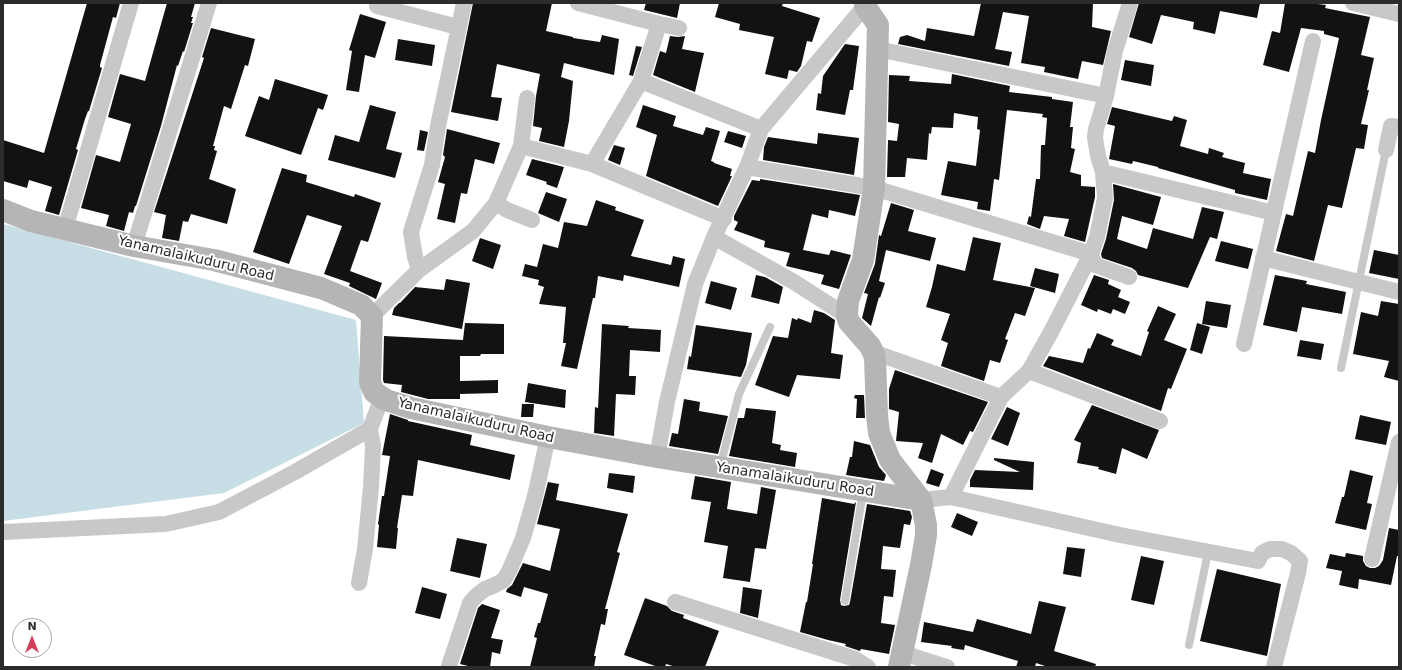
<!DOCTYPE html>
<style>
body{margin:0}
#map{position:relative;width:1402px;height:670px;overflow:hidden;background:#fff;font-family:"DejaVu Sans",sans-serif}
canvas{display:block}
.frame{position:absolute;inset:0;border:4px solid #2b2b2b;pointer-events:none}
.north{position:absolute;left:12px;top:618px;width:40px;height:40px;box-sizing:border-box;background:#fff;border:1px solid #aaa;border-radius:50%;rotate:0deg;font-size:11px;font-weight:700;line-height:16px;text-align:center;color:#2b2b2b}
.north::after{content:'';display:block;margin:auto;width:14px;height:18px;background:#d43c57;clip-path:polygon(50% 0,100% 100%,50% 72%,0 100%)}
</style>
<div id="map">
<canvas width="1402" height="670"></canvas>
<div class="frame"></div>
<div class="north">N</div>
</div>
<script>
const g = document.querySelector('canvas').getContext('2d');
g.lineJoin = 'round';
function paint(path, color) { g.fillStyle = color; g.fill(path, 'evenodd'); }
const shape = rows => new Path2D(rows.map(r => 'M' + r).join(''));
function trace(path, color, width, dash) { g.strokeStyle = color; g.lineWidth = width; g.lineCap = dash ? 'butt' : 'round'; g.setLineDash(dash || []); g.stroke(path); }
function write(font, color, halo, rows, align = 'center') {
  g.font = font + ' "DejaVu Sans",sans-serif'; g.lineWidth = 4; g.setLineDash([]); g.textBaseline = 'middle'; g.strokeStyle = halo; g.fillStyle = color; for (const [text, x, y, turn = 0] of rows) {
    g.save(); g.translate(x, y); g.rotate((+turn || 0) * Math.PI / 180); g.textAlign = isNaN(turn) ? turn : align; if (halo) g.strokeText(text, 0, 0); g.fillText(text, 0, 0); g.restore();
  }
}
paint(shape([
 [3,224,356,320,364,423,224,493,3,521]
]), '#c7dee7');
paint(shape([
 [87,3,120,3,116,18,113,17,100,65,100,67,102,68,89,111,88,111,85,119,76,149,78,150,59,215,45,211,52,187,29,180,27,188,3,181,3,140,44,153],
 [167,3,195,3,191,17,193,17,191,23,193,23,184,52,183,51,178,66,177,65,161,126,136,206,135,206,133,213,129,212,124,231,106,226,109,215,81,208,96,155,120,162,131,124,108,117,120,74,145,81],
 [473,3,552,3,546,31,573,37,573,38,600,42,602,35,619,39,614,75,564,63,561,77,573,81,569,121,564,147,539,141,542,128,533,126,536,96,540,74,497,64,491,97,502,98,498,121,451,112],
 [646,3,680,3,677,18,644,10],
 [719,3,783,3,782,6,820,18,812,42,807,41,801,66,797,72,789,70,787,79,765,74,774,37,739,30,740,24,715,17],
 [981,3,1093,3,1092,27,1111,31,1103,65,1082,61,1078,79,1044,72,1045,67,1021,63,1029,16,1003,12,995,49,1012,52,1009,66,898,44,900,37,907,35,925,41,927,28,974,36],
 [1139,3,1260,3,1257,18,1220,11,1215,34,1193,29,1194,22,1161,15,1152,44,1129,37],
 [1285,3,1309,3,1326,5,1325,8,1370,17,1361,55,1374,58,1367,90,1369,90,1361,124,1368,125,1364,149,1356,148,1342,208,1328,205,1314,261,1276,251,1286,214,1293,216,1308,151,1315,153,1321,120,1339,38,1324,34,1324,31,1301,28,1289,72,1263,65,1272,31,1280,33],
 [360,14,386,22,375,58,365,55,359,92,346,90,352,51,349,50],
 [211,28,255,39,248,66,245,65,231,109,224,106,213,146,215,146,214,150,217,151,209,179,236,189,227,224,191,214,188,222,183,221,179,241,162,238,166,215,154,212,204,58,202,57],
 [670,36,678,37,685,36,682,49,704,53,695,92,653,75,660,51,666,53],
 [398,39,435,45,432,66,395,60],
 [845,44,859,46,853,90,850,90,845,115,816,110,818,93,821,94,823,76],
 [636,46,642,47,633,76,629,75],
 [1125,60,1154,65,1151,86,1121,80],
 [952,74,1010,86,1009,92,1052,97,1052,99,1073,102,1070,127,1073,127,1071,148,1075,149,1070,172,1081,175,1081,186,1095,187,1095,197,1085,242,1064,236,1069,219,1044,216,1040,229,1027,224,1029,216,1031,217,1036,179,1040,179,1041,145,1045,145,1047,118,1042,117,1043,114,1007,110,999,180,994,179,990,211,977,209,978,202,941,195,948,161,976,166,980,130,977,129,978,117,954,113,953,128,932,127,931,134,929,133,927,160,907,158,905,177,887,177,888,140,897,141,899,124,888,122,889,75,910,76,909,81,951,84],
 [275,79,328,95,323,110,318,108,301,155,245,136,259,96,269,100],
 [370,105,396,112,386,149,402,153,395,178,328,160,335,135,359,142],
 [643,105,676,116,673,126,703,135,706,127,720,131,711,161,714,162,714,163,732,169,730,176,732,176,718,206,646,176,657,135,636,127],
 [1112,107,1172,121,1174,116,1187,120,1180,146,1208,154,1209,148,1224,153,1222,157,1245,163,1243,173,1271,179,1267,200,1235,193,1235,190,1158,168,1158,167,1133,161,1132,164,1109,159,1115,126,1107,124],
 [447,129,500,143,494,164,475,159,467,194,461,193,455,223,437,219,445,184,438,182,445,157,443,155],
 [420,130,428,132,424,151,417,150],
 [728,131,746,136,742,148,724,142],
 [818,133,859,138,854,175,763,160,764,147,768,137,817,144],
 [614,145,625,148,620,165,608,160],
 [532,159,564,167,557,188,546,184,547,182,526,175],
 [282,168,307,175,306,182,354,197,355,194,381,203,368,242,361,240,350,271,382,283,376,299,349,286,350,283,324,274,342,226,307,215,289,264,253,252],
 [760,179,860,195,855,216,829,210,828,218,812,214,803,250,829,255,831,250,851,255,839,289,821,284,824,275,786,266,790,253,764,247,765,241,734,230,738,222,734,220,734,216,752,180,760,181],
 [1113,184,1161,197,1153,225,1122,216,1117,239,1147,249,1153,228,1193,239,1202,207,1224,212,1217,239,1210,237,1188,288,1138,275,1136,271,1132,268,1102,258,1101,254,1106,239,1114,200],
 [546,192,567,199,559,222,538,213],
 [596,200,616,207,615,210,644,220,631,256,671,265,673,256,685,259,679,287,624,275,623,281,598,276,595,298,593,298,577,369,561,366,566,343,563,343,566,307,539,304,544,287,538,285,539,280,522,276,525,264,537,267,543,244,558,248,564,222,587,226],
 [891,203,914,210,908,231,936,238,930,261,886,250,879,281,885,283,880,298,879,297,871,326,862,318,868,294,864,293,875,264,879,235,881,236],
 [973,237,1001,243,993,280,1035,288,1025,316,1015,313,1005,339,1008,340,1000,363,990,360,984,381,941,366,948,343,941,340,950,314,926,307,932,287,937,264,965,271],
 [480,238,501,245,493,269,472,261],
 [1221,241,1253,249,1248,269,1215,261],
 [1374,250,1399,255,1399,279,1369,273],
 [1035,268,1059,274,1055,293,1030,286],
 [756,275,765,277,783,287,779,304,751,297],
 [1094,275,1109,280,1108,284,1121,290,1118,297,1130,302,1125,314,1113,309,1111,314,1098,309,1097,312,1081,305],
 [1275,275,1307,281,1306,284,1346,292,1342,314,1302,307,1297,332,1263,325],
 [446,279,470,283,462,329,392,315,394,308,399,303,400,303,415,287,444,290],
 [711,281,737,288,731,310,705,303],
 [1206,301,1231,305,1227,328,1202,324],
 [1381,301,1399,304,1399,381,1384,377,1389,361,1353,354,1361,312,1378,316],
 [1158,306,1176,314,1164,340,1187,349,1171,389,1168,388,1161,411,1043,366,1049,356,1083,363,1088,348,1090,349,1097,333,1114,340,1111,345,1141,356,1149,332,1147,331],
 [814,310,824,313,835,320,831,353,843,355,840,379,797,375,789,397,755,385,773,336,788,338,792,318,797,320,798,318,811,323],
 [465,323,504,324,504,354,481,354,480,356,460,356,460,381,498,380,498,393,460,394,460,399,428,399,401,392,402,385,384,383,383,380,384,336,463,340],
 [1197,323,1210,327,1202,354,1190,350],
 [602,324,629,326,628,328,661,330,660,352,630,350,629,376,636,376,635,395,616,394,614,436,594,433,595,407,598,408],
 [696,325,752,333,746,365,741,377,687,369,689,356,691,357],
 [1300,340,1324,344,1321,360,1297,356],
 [895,370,988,402,973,432,970,431,963,445,941,434,932,463,918,458,923,443,896,441,899,412,889,409,889,389],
 [528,383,566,390,565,408,525,402],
 [855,395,864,395,865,418,856,418,857,399,854,398],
 [684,399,700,402,699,411,728,416,718,454,669,446,672,433,678,434],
 [522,404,534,404,533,417,521,417],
 [1092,405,1159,430,1147,459,1122,448,1116,474,1098,469,1099,467,1077,463,1081,443,1074,440],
 [1007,407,1020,413,1008,446,991,439],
 [746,408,776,411,772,443,781,445,780,450,797,453,795,467,729,456,738,418,744,418],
 [390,414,408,420,408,421,472,435,470,445,515,455,510,480,418,460,413,496,402,495,397,528,398,528,396,549,377,547,379,525,378,524,382,496,384,496,390,456,382,455],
 [1360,415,1391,422,1386,445,1355,439],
 [854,441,870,445,879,467,886,475,884,481,846,475,850,457,852,457],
 [994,458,1034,462,1033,490,970,487,970,480,975,470,1020,472,994,460],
 [931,469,944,474,939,487,926,483],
 [1350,470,1373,476,1367,503,1372,504,1366,530,1335,523,1342,497,1344,497],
 [609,473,635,476,633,493,607,488],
 [695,476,731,482,727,509,757,514,761,487,776,490,766,549,755,548,750,582,723,578,728,546,704,542,711,502,691,499],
 [548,482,559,484,556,500,628,514,617,552,620,553,605,609,608,609,605,625,601,624,594,656,596,656,594,667,530,667,537,638,534,637,538,623,540,623,548,594,524,587,521,597,506,592,507,589,512,585,523,563,550,571,560,529,537,524],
 [822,498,854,504,856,502,840,600,841,605,844,606,849,605,850,602,867,504,910,511,912,517,910,525,904,524,900,548,883,546,881,569,896,570,893,597,884,596,881,623,895,625,889,654,861,649,860,651,845,646,846,644,828,640,800,632,806,602,807,602,813,564,812,564],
 [957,513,978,522,972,536,951,527],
 [1389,528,1399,530,1399,556,1397,556,1391,585,1359,579,1358,589,1339,585,1342,571,1326,568,1330,554,1345,557,1346,553,1363,556,1363,561,1366,566,1370,568,1375,568,1379,566,1383,560],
 [457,538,487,544,480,578,450,571],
 [1067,547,1085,549,1081,577,1063,574],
 [1141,556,1164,561,1154,605,1131,600],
 [1217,569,1281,584,1267,656,1200,641],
 [422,587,447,594,440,619,415,613],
 [743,587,762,590,758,618,740,613],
 [645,598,667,606,672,611,684,615,683,618,719,631,705,667,676,667,666,664,665,667,658,667,624,655],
 [1039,601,1066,607,1054,651,1096,664,1095,667,1048,667,1036,663,1035,667,1016,667,1018,661,965,645,964,650,951,648,952,646,921,642,924,622,973,632,977,619,1031,634],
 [482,604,500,610,491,638,503,640,500,654,492,652,490,667,472,667,460,664,478,608]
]), '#121212');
trace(shape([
 [1341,368,1386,150],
 [720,467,739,394,770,327],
 [845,601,863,492],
 [1189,645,1208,552]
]), '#c8c8c8', 8);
trace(shape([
 [578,3,659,24,679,28],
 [1353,3,1399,14],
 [377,6,458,27],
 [877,49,1106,96],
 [641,81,761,129],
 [521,146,592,164,724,219],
 [1386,150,1391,126,1399,127],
 [592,164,641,81,659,24],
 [747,167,874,188,1091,254,1095,265,1129,277],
 [1103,172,1274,213],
 [496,203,507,210,532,220],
 [65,229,131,3],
 [134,246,209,3],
 [1263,258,1399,292],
 [419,270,415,257,411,232,432,165,438,126,464,3],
 [372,316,419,270,473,231,496,203,521,146,527,98],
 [847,316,794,282,714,237,747,167,761,129,865,6],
 [1244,344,1313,41],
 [873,352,1001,397],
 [1029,371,1160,421],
 [657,457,667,402,695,284,714,237],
 [951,497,1001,397,1029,371,1051,332,1091,254,1097,237,1105,198,1103,172,1098,156,1095,138,1096,129,1106,96,1115,51,1130,3],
 [921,500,951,497,1120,535,1258,561,1262,553,1270,549,1282,549,1291,553,1300,561,1298,573,1274,667],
 [3,532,166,524,219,512,295,472,370,429,382,397],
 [1372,559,1399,442],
 [359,583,365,549,371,487,373,446,370,429],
 [675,602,855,659,868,667],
 [903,653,947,667],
 [449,666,470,603,476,596,485,589,495,585,504,580,510,569,523,538,535,496,548,437]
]), '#c8c8c8', 16);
trace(shape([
 [866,3,865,6,878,25,874,188,863,260,848,301,847,316,849,322,870,346,873,352,875,358,877,415,879,433,890,460,921,500,926,525,926,535,921,565,899,667],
 [3,210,31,221,134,246,214,260,321,288,361,305,372,316,370,382,374,392,386,400,411,408,548,437,657,457,921,500]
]), '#b5b5b5', 22);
write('14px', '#2b2b2b', '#fff', [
 ["Yanamalaikuduru Road",196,259,13],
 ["Yanamalaikuduru Road",476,421,13],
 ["Yanamalaikuduru Road",795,480,9]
]);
</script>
